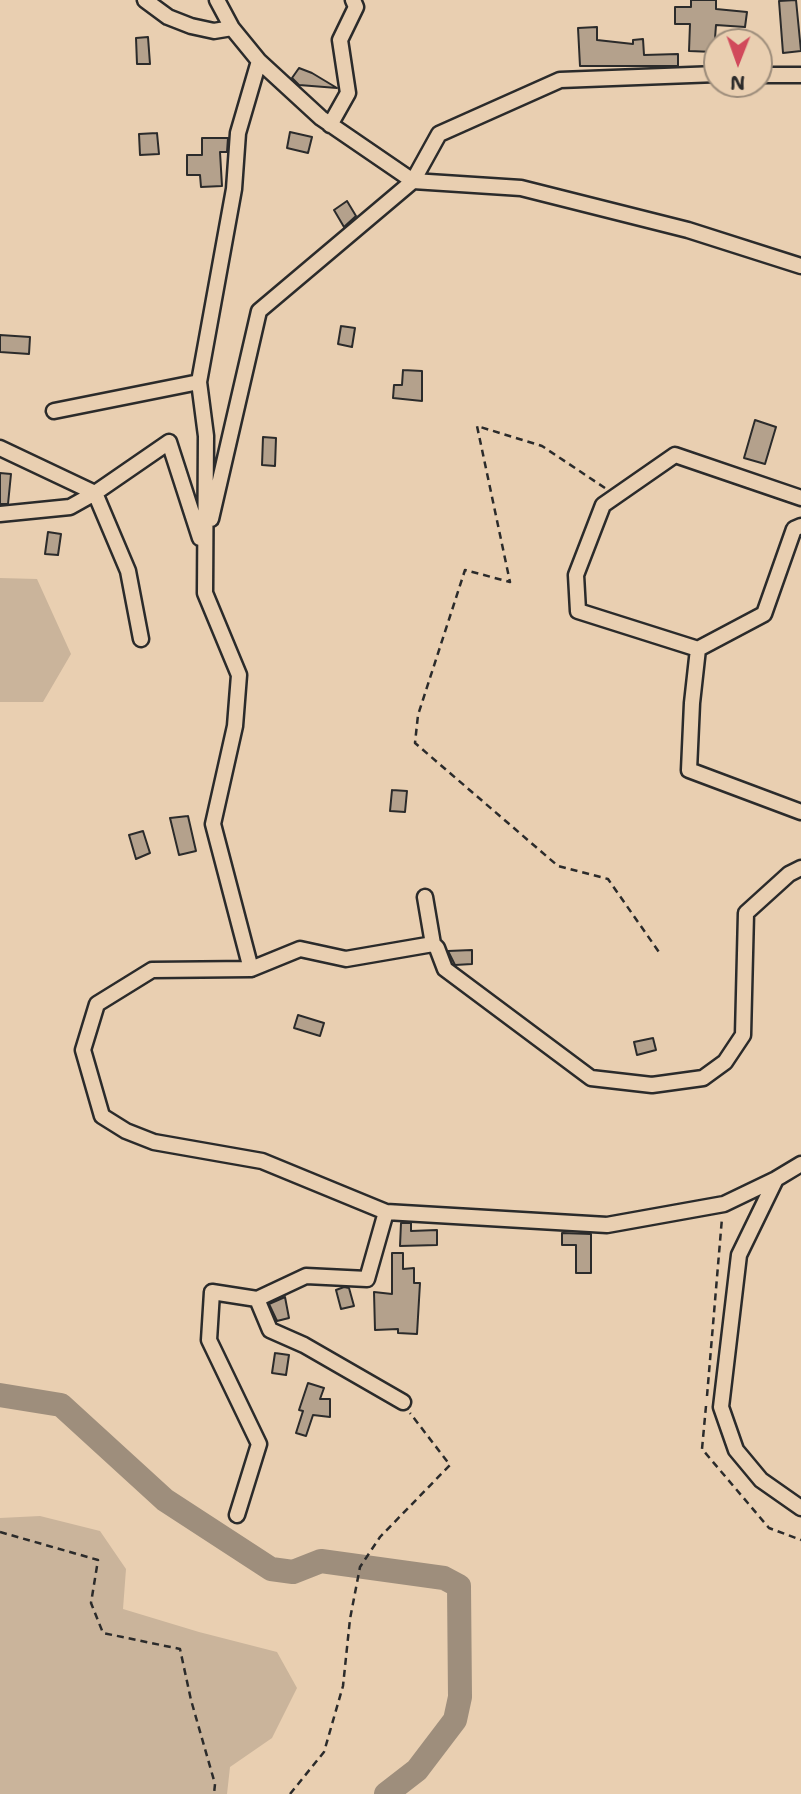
<!DOCTYPE html>
<style>
body{margin:0}
#map{position:relative;width:801px;height:1794px;overflow:hidden;background:#e9cfb1;font-family:"Shantell Sans",sans-serif}
canvas{display:block}
.north{position:absolute;left:703px;top:28px;width:70px;height:70px;box-sizing:border-box;background:#e9cfb1;border:2px solid #9d8d7b;border-radius:50%;rotate:181deg;font-size:19px;font-weight:700;line-height:28px;text-align:center;color:#2b2b2b}
.north::after{content:'';display:block;margin:auto;width:24px;height:32px;background:#d1495b;clip-path:polygon(50% 0,100% 100%,50% 72%,0 100%)}
</style>
<div id="map">
<canvas width="801" height="1794"></canvas>
<div class="north">N</div>
</div>
<script>
const g = document.querySelector('canvas').getContext('2d');
g.lineJoin = 'round';
function paint(path, color) { g.fillStyle = color; g.fill(path, 'evenodd'); }
const shape = rows => new Path2D(rows.map(r => 'M' + r).join(''));
function trace(path, color, width, dash) { g.strokeStyle = color; g.lineWidth = width; g.lineCap = dash ? 'butt' : 'round'; g.setLineDash(dash || []); g.stroke(path); }
paint(shape([
 [0,578,37,579,71,654,43,702,0,702],
 [40,1516,100,1531,126,1569,123,1609,199,1632,277,1652,297,1688,272,1738,230,1767,227,1794,0,1794,0,1518]
]), '#cab49b');
trace(shape([
 [0,1395,61,1405,165,1500,271,1569,293,1572,321,1561,444,1578,459,1586,460,1697,455,1720,417,1770,386,1794]
]), '#9e8e7c', 24);
const building = shape([
 [691,0,716,0,716,9,747,12,745,27,716,25,714,52,689,51,690,24,675,24,675,7,691,7,691,0],
 [796,0,801,51,783,53,779,1,796,0],
 [597,27,597,40,633,44,633,40,643,39,644,55,678,54,678,66,580,66,578,28,597,27],
 [148,37,150,64,137,64,136,38,148,37],
 [299,68,312,73,337,88,299,85,292,78,299,68],
 [290,132,312,137,308,153,287,148,290,132],
 [157,133,159,154,140,155,139,134,157,133],
 [202,138,228,138,227,152,220,152,222,186,201,187,200,175,187,175,187,155,202,155,202,138],
 [347,201,356,216,344,227,334,210,347,201],
 [341,326,355,328,352,347,338,344,341,326],
 [0,335,30,337,29,354,0,352,0,335],
 [403,370,422,371,422,401,393,398,394,385,402,385,403,370],
 [755,420,776,427,765,464,744,458,755,420],
 [263,437,276,438,275,466,262,465,263,437],
 [0,473,11,474,8,504,0,504,0,473],
 [48,532,61,534,58,555,45,554,48,532],
 [392,790,407,791,405,812,390,811,392,790],
 [188,816,196,851,179,855,170,818,188,816],
 [143,831,150,853,136,859,129,835,143,831],
 [472,950,472,964,455,965,448,951,472,950],
 [298,1015,324,1023,320,1036,294,1028,298,1015],
 [653,1038,656,1050,637,1055,634,1042,653,1038],
 [401,1223,411,1223,411,1231,437,1230,437,1245,400,1246,401,1223],
 [562,1233,591,1234,591,1273,576,1273,576,1245,562,1245,562,1233],
 [392,1253,403,1253,403,1269,414,1268,414,1283,420,1283,417,1334,398,1333,398,1329,375,1330,374,1292,392,1294,392,1253],
 [344,1287,349,1288,354,1306,341,1309,336,1290,344,1287],
 [285,1297,289,1318,277,1321,269,1304,285,1297],
 [275,1353,289,1355,286,1375,272,1373,275,1353],
 [308,1383,324,1388,320,1399,330,1399,330,1417,313,1415,306,1436,296,1433,303,1411,299,1410,308,1383]
]);
paint(building, '#b4a18c');
trace(building, '#2b2b2b', 2);
const minor = shape([
 [145,0,168,17,191,26,214,31,232,28],
 [217,0,232,28,259,61,321,118,413,181,521,188,688,230,801,266],
 [259,61,238,133,234,189,199,382,206,436,205,593,239,675,235,726,213,824,251,969,300,949,346,959,433,944,425,897],
 [759,75,801,75],
 [330,125,348,93,340,40,356,7,353,0],
 [54,411,199,382],
 [0,448,95,493,169,442,200,538],
 [0,514,70,507,95,493,128,571,141,639],
 [211,519,259,311,413,181,439,134,560,80,717,74],
 [801,526,794,529,764,614,698,649,692,703,689,770,801,812],
 [698,649,578,611,576,575,603,505,675,455,801,498],
 [433,944,437,948,445,969,591,1078,652,1085,703,1078,725,1062,743,1035,746,913,789,874,801,868],
 [251,969,152,970,97,1004,83,1050,102,1116,126,1131,154,1142,262,1161,386,1212,367,1279,306,1276,257,1299,270,1330,304,1345,403,1402],
 [801,1164,776,1179,739,1255,721,1407,736,1450,761,1480,801,1508],
 [386,1212,607,1225,724,1204,776,1179],
 [237,1515,259,1444,209,1340,212,1292,257,1299]
]);
trace(minor, '#2b2b2b', 19);
trace(shape([
 [605,488,542,446,477,426,510,582,465,570,418,715,415,743,558,866,608,879,661,955],
 [707,1396,722,1218],
 [706,1406,702,1449,769,1528,801,1540],
 [0,1532,98,1560,91,1603,103,1633,180,1649,191,1700,215,1784,214,1794],
 [290,1794,324,1752,343,1686,350,1619,360,1567,380,1537,450,1465,410,1413]
]), '#2b2b2b', 2.5, [7, 5]);
trace(minor, '#e9cfb1', 14);
</script>
